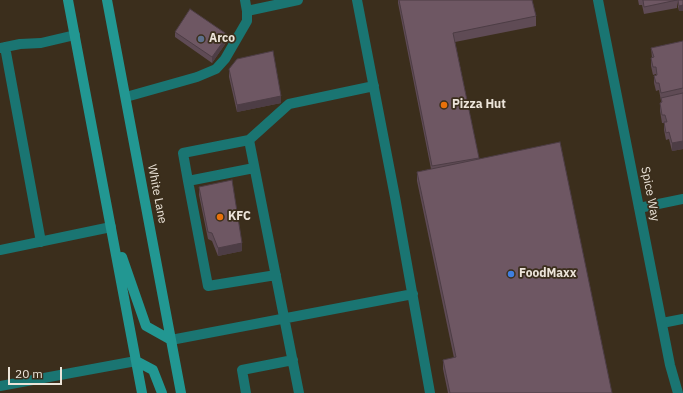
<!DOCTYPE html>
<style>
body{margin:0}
#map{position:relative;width:683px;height:393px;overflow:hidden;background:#3b2e1c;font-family:"IBM Plex Sans",sans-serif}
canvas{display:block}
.scale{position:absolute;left:8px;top:367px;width:54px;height:18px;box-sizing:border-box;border:2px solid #ece4d9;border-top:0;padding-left:5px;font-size:12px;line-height:14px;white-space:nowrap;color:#ece4d9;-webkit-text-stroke:3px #3b2e1c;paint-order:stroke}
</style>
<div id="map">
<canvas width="683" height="393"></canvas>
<div class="scale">20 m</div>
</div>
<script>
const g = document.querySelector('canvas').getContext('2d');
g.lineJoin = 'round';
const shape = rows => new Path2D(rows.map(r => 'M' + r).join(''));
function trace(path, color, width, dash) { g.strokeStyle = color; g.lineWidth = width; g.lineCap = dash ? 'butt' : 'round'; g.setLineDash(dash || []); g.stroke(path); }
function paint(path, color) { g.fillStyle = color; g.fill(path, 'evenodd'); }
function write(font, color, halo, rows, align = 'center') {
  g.font = font + ' "IBM Plex Sans",sans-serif'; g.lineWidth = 3.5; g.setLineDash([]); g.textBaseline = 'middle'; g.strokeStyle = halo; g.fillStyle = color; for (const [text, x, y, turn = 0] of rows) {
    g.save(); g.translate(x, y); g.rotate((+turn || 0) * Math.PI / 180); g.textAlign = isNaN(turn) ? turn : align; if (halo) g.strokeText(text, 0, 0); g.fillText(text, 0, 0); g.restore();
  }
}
trace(shape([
 [357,0,395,197,430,393],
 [247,11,298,0],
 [5,47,41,242],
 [0,48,20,44,41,43,75,35],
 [126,97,197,77,216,69,225,59,247,21,247,11,245,0],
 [254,168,188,181,208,286,276,275],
 [188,181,183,153,249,140],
 [0,250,111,227],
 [662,323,683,319],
 [171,340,413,294],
 [0,386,136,361],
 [246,393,242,370,293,360],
 [299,393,249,140,289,104,374,86]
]), '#1a7572', 10);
trace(shape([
 [598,0,670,365,678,393],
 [639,208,683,199]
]), '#1a7572', 10);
trace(shape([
 [68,0,142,393],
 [107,0,181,393],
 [122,257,146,326,171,340],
 [136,361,153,370,162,393]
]), '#229792', 10);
paint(shape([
 [398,0,532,0,536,16,536,26,455,42,479,159,612,393,448,393,443,369,443,360,454,358,417,181,417,172,431,169,398,3],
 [638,0,683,0,679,11,677,2,677,8,644,14,642,5,639,5],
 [175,32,228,40,212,63,175,37],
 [683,41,683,149,672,151,669,139,666,140,664,130,664,123,662,123,660,111,660,103,661,103,661,101,659,90,656,91,654,83,654,76,656,75,656,74,653,75,651,66,651,58,652,58,651,48],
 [229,69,281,103,237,112,229,77],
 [199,187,242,251,218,256,212,241,208,239,199,195]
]), '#5f4b55');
paint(shape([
 [683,5,683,11,679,11,679,6],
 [228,35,228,40,212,63,212,57],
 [281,96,281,103,237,112,237,105],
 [683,141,683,149,672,151,672,143],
 [242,243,242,251,218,256,218,248]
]), '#4d3d45');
const building = shape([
 [399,0,532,0,536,16,453,33,479,158,432,166,399,0],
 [643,0,677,0,644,7,643,0],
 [678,0,683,0,683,5,679,6,678,0],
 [190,9,228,35,212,57,175,32,190,9],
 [683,41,683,88,661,93,659,83,656,83,654,76,657,75,656,67,653,67,651,58,654,57,651,48,683,41],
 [273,51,281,96,237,105,229,69,237,59,273,51],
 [683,93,683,141,672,143,669,132,666,133,664,122,667,122,665,115,662,115,660,103,662,102,661,98,683,93],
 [560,142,612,393,450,393,443,360,456,357,417,172,560,142],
 [232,180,242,243,218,248,212,233,208,232,199,187,232,180]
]);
paint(building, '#6e5763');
trace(building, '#4d3d45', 1);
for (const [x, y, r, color] of [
 [201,39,4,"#5c6f8a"],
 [444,105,4,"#e8710a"],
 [220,217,4,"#e8710a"],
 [511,274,4,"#3f7fe0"]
]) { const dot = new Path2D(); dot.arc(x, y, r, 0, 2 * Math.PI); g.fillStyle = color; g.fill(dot); trace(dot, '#3b2e1c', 1.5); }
write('bold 12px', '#ece4d9', '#3b2e1c', [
 ["Arco",209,39],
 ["Pizza Hut",452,105],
 ["KFC",228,217],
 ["FoodMaxx",519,274]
], 'left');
write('12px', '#ece4d9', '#3b2e1c', [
 ["White Lane",157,194,79],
 ["Spice Way",650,194,79]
]);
</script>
